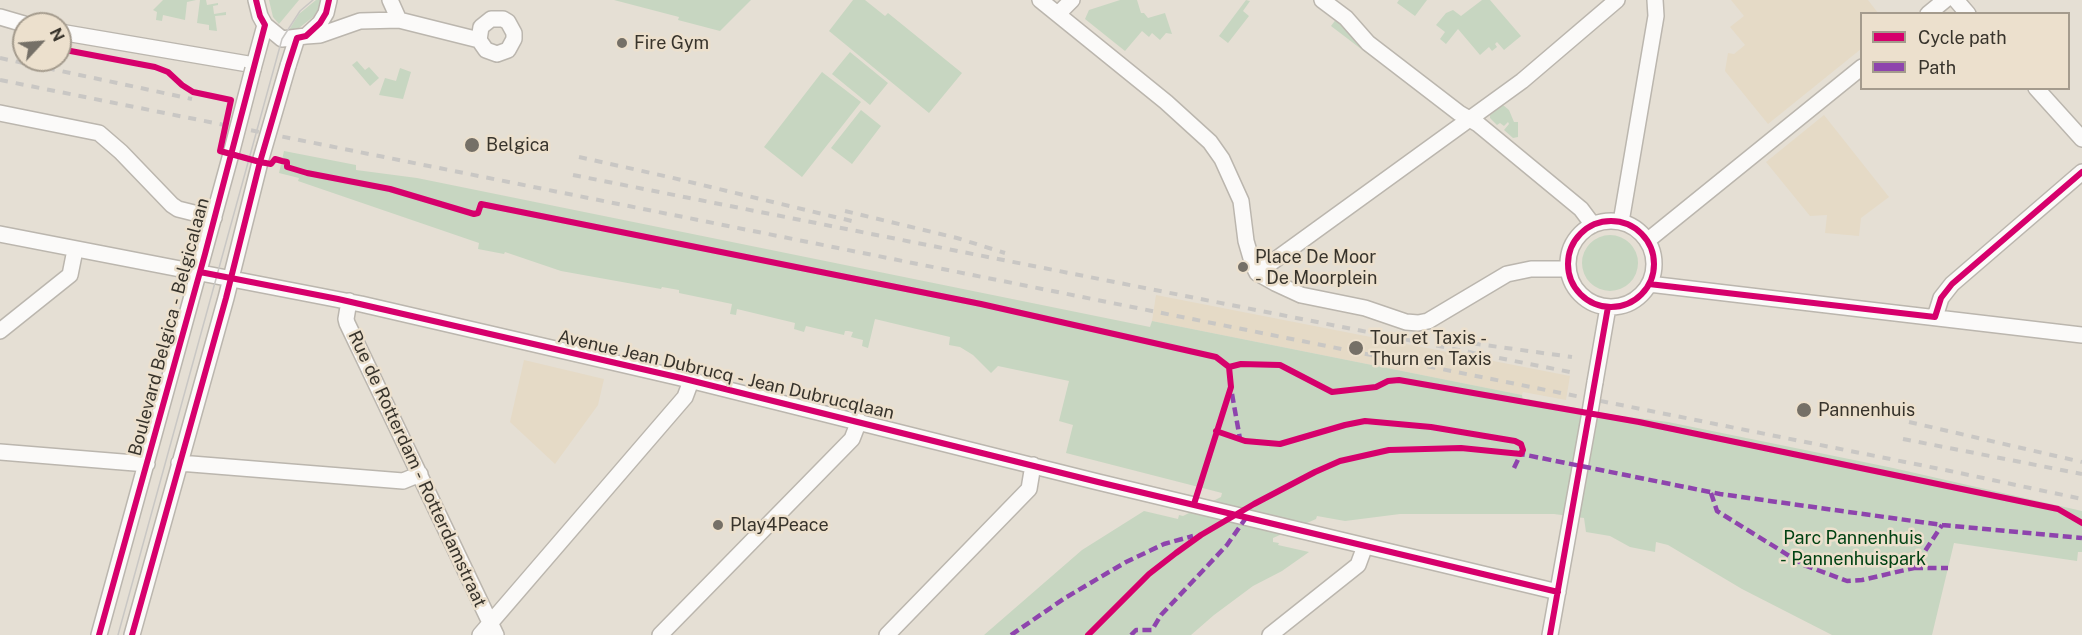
<!DOCTYPE html>
<style>
body{margin:0}
#map{position:relative;width:2082px;height:635px;overflow:hidden;background:#e5dfd4;font-family:"Public Sans",sans-serif}
canvas{display:block}
.legend{position:absolute;left:1860px;top:12px;width:210px;height:78px;box-sizing:border-box;background:#ece0cd;border:2px solid #a49b8d;margin:0;padding:8px 10px;list-style:none;font-size:18px;color:#38342c}
.legend li{display:flex;align-items:center;gap:12px;height:30px}
.legend b{width:30px;border:2px solid #a49b8d}
.north{position:absolute;left:12px;top:12px;width:60px;height:60px;box-sizing:border-box;background:#ece0cd;border:2px solid #a49b8d;border-radius:50%;rotate:64deg;font-size:16px;font-weight:700;line-height:24px;text-align:center;color:#38342c}
.north::after{content:'';display:block;margin:auto;width:21px;height:27px;background:#757067;clip-path:polygon(50% 0,100% 100%,50% 72%,0 100%)}
</style>
<div id="map">
<canvas width="2082" height="635"></canvas>
<ul class="legend">
<li><b style="height:8px;background:#d6006c"></b>Cycle path</li>
<li><b style="height:8px;background:#8e44ad"></b>Path</li>
</ul>
<div class="north">N</div>
</div>
<script>
const g = document.querySelector('canvas').getContext('2d');
g.lineJoin = 'round';
function paint(path, color) { g.fillStyle = color; g.fill(path, 'evenodd'); }
const shape = rows => new Path2D(rows.map(r => 'M' + r).join(''));
function trace(path, color, width, dash) { g.strokeStyle = color; g.lineWidth = width; g.lineCap = dash ? 'butt' : 'round'; g.setLineDash(dash || []); g.stroke(path); }
function write(font, color, halo, rows, align = 'center') {
  g.font = font + ' "Public Sans",sans-serif'; g.lineWidth = 5; g.setLineDash([]); g.textBaseline = 'middle'; g.strokeStyle = halo; g.fillStyle = color; for (const [text, x, y, turn = 0] of rows) {
    g.save(); g.translate(x, y); g.rotate((+turn || 0) * Math.PI / 180); g.textAlign = isNaN(turn) ? turn : align; if (halo) g.strokeText(text, 0, 0); g.fillText(text, 0, 0); g.restore();
  }
}
paint(shape([
 [1731,0,1868,0,1878,13,1862,14,1861,49,1768,124,1725,71,1728,53,1734,54,1745,45,1730,27,1744,16],
 [1824,115,1889,197,1861,218,1859,236,1825,233,1827,215,1810,216,1766,162],
 [1156,295,1570,376,1566,400,1523,392,1522,395,1152,321],
 [524,360,604,379,598,405,555,464,510,422]
]), '#e5dac6');
paint(shape([
 [163,0,196,0,187,2,185,20,163,15,162,21,156,20,157,12,153,10],
 [200,0,206,0,207,5,218,3,218,5,213,6,214,14,226,12,226,15,215,16,217,31,209,30,209,25,197,23],
 [269,0,299,0,279,24,273,17],
 [316,0,321,0,320,6,313,17,299,28,289,30,299,14],
 [614,0,751,0,720,31,678,20,679,17],
 [853,0,865,0,885,16,888,13,962,73,929,113,829,31],
 [1120,0,1137,0,1141,13,1144,13,1148,18,1165,13,1172,34,1166,33,1160,40,1152,33,1149,37,1142,31,1125,51,1085,19,1089,10],
 [1246,0,1250,1,1243,11,1249,16,1228,43,1219,36],
 [1399,0,1427,0,1415,16,1397,3],
 [1482,0,1490,0,1521,36,1504,50,1497,42,1495,44,1497,47,1492,51,1489,47,1480,55,1458,29,1446,44,1440,39,1445,32,1436,25,1446,13,1453,10,1461,16],
 [1337,18,1371,53,1369,55,1331,26],
 [850,52,888,83,870,105,832,74],
 [357,61,365,70,369,67,379,78,370,86,352,65],
 [400,68,411,72,403,99,379,95,385,78,396,81],
 [822,72,861,102,802,177,764,147],
 [1503,105,1509,110,1514,122,1518,122,1518,137,1513,138,1504,130,1509,124,1508,122,1504,126,1500,123,1497,125,1490,118,1490,115],
 [861,110,881,126,852,164,831,148],
 [284,151,356,165,356,170,417,178,1150,327,1152,321,1522,395,1523,402,1528,399,1614,415,1668,422,1893,468,2082,511,2082,552,2078,552,2077,561,1954,543,1932,635,1832,635,1742,589,1668,545,1656,542,1655,552,1630,547,1610,536,1586,532,1584,518,1554,514,1400,514,1345,521,1317,516,1316,519,1273,538,1273,542,1279,543,1278,545,1309,552,1282,571,1253,586,1214,615,1191,635,984,635,1082,550,1144,511,1178,519,1179,515,1183,516,1221,497,1222,493,1066,453,1073,425,1059,421,1069,381,998,366,991,373,973,355,960,347,949,345,950,337,875,319,868,348,862,346,863,340,851,337,853,332,848,331,845,331,844,335,806,326,804,332,794,329,795,323,737,309,736,315,730,314,732,304,679,293,679,290,662,287,661,289,561,271,505,252,504,254,478,249,479,243,298,181,299,178,279,173],
 '1582 263a28 28 0 1 1 56 0a28 28 0 1 1-56 0Z'
]), '#c7d6c1');
const minor = shape([
 [256,0,260,16,265,25,282,39,306,36,320,23,326,13,329,0],
 [390,0,399,20],
 [1040,0,1166,102,1210,142,1222,159,1241,201,1246,241,1253,265,1257,273,1275,283,1301,295,1365,308,1406,322,1418,323,1428,321,1507,274,1531,269,1568,269],
 [1322,0,1346,18,1368,43,1459,113,1478,124,1581,209,1593,225],
 [1956,0,1968,14],
 [1058,14,1072,0],
 [1928,14,1945,0],
 [0,17,24,24],
 [60,32,254,65],
 [306,36,320,35,360,21,399,20,479,40,486,50,497,54,508,50,514,39,514,33,508,22,503,19,491,19,481,27,479,40],
 [288,66,297,38],
 [253,69,265,25],
 [2036,88,2082,139],
 [0,113,99,133,121,152,172,205,178,209,214,218],
 '1568 264a43 43 0 1 1 86 0a43 43 0 1 1-86 0Z',
 [1621,222,1656,16,1655,0],
 [0,234,361,304,681,378,1098,482,1558,592],
 [1647,241,1862,67],
 [1257,273,1522,81,1617,0],
 [1649,284,2082,335],
 [349,301,346,319,347,323,496,635],
 [1935,317,1941,298,1952,284,2082,172],
 [0,331,70,275,75,250],
 [1595,382,1608,307],
 [0,452,147,464],
 [179,463,403,481,420,474],
 [99,635,231,154],
 [132,635,226,298,260,162],
 [480,635,685,397,691,381],
 [660,635,852,439,859,421],
 [887,635,1029,489,1033,465],
 [1270,635,1358,565,1365,546],
 [1550,635,1590,412]
]);
trace(minor, '#bbb6ae', 18);
trace(minor, '#fbfaf9', 15);
trace(shape([
 [118,635,282,39,300,11,313,0]
]), '#c9c7c4', 1.5);
trace(shape([
 [0,58,192,99],
 [0,80,1950,471,2082,499],
 [579,157,669,177,856,222],
 [573,175,1570,372],
 [845,211,957,238,1005,253],
 [1441,339,1572,357],
 [1909,422,2082,462],
 [1903,439,2082,474]
]), '#c9c7c4', 4, [8, 8]);
const minorBridge = shape([
 [231,154,253,69],
 [260,162,288,66],
 [1590,412,1595,382]
]);
trace(minorBridge, '#bbb6ae', 18, []);
trace(minorBridge, '#fbfaf9', 15);
trace(shape([
 [1232,394,1240,439],
 [1516,453,1720,494,1942,525,2082,538],
 [1514,468,1523,449],
 [1711,493,1717,511,1804,565,1847,581,1862,580,1914,568,1942,525],
 [1914,568,1948,568],
 [1011,635,1065,598,1126,562,1164,544,1193,536],
 [1131,635,1136,630,1152,630,1161,615,1227,545,1248,515]
]), '#8e44ad', 4.5, [9, 4.5]);
trace(shape([
 [60,49,155,67,168,72,182,85,193,92,231,100,220,151,260,162,271,164,275,159,282,161,287,162,287,167,307,173,390,189,474,214,478,213,481,204,981,304,1216,357,1229,367,1231,387,1194,504],
 '1568 264a43 43 0 1 1 86 0a43 43 0 1 1-86 0Z',
 [200,272,338,299,681,378,1098,482,1558,592],
 [1649,284,1935,317,1941,298,1952,284,2082,172],
 [1229,367,1241,364,1280,365,1332,392,1376,387,1388,381,1399,380,1639,422,2058,509,2082,523],
 [99,635,205,254,265,25,260,16,256,0],
 [132,635,226,298,260,162,288,66,297,38,306,36,320,23,326,13,329,0],
 [1088,635,1149,574,1176,553,1201,535,1254,504,1315,472,1340,461,1389,450,1461,448,1521,454,1523,450,1521,444,1515,441,1431,427,1365,421,1345,425,1280,444,1245,441,1216,431],
 [1550,635,1608,307]
]), '#d6006c', 6);
for (const [x, y, r, color] of [
 [622,43,6,"#757067"],
 [472,145,8,"#757067"],
 [1243,267,6,"#757067"],
 [1356,348,8,"#757067"],
 [1804,410,8,"#757067"],
 [718,525,6,"#757067"]
]) { const dot = new Path2D(); dot.arc(x, y, r, 0, 2 * Math.PI); g.fillStyle = color; g.fill(dot); trace(dot, '#ece0cd', 2); }
write('18px', '#38342c', '#ece0cd', [
 ["Fire Gym",634,43],
 ["Belgica",486,145],
 ["Place De Moor",1255,257],
 ["- De Moorplein",1255,278],
 ["Tour et Taxis -",1370,338],
 ["Thurn en Taxis",1370,359],
 ["Pannenhuis",1818,410],
 ["Play4Peace",730,525]
], 'left');
write('18px', '#38342c', '#ece0cd', [
 ["Boulevard Belgica - Belgicalaan",169,327,-75],
 ["Avenue Jean Dubrucq - Jean Dubrucqlaan",726,375,13],
 ["Rue de Rotterdam - Rotterdamstraat",417,469,65]
]);
write('18px', '#014213', '#ece0cd', [
 ["Parc Pannenhuis",1853,538],
 ["- Pannenhuispark",1853,559]
]);
</script>
